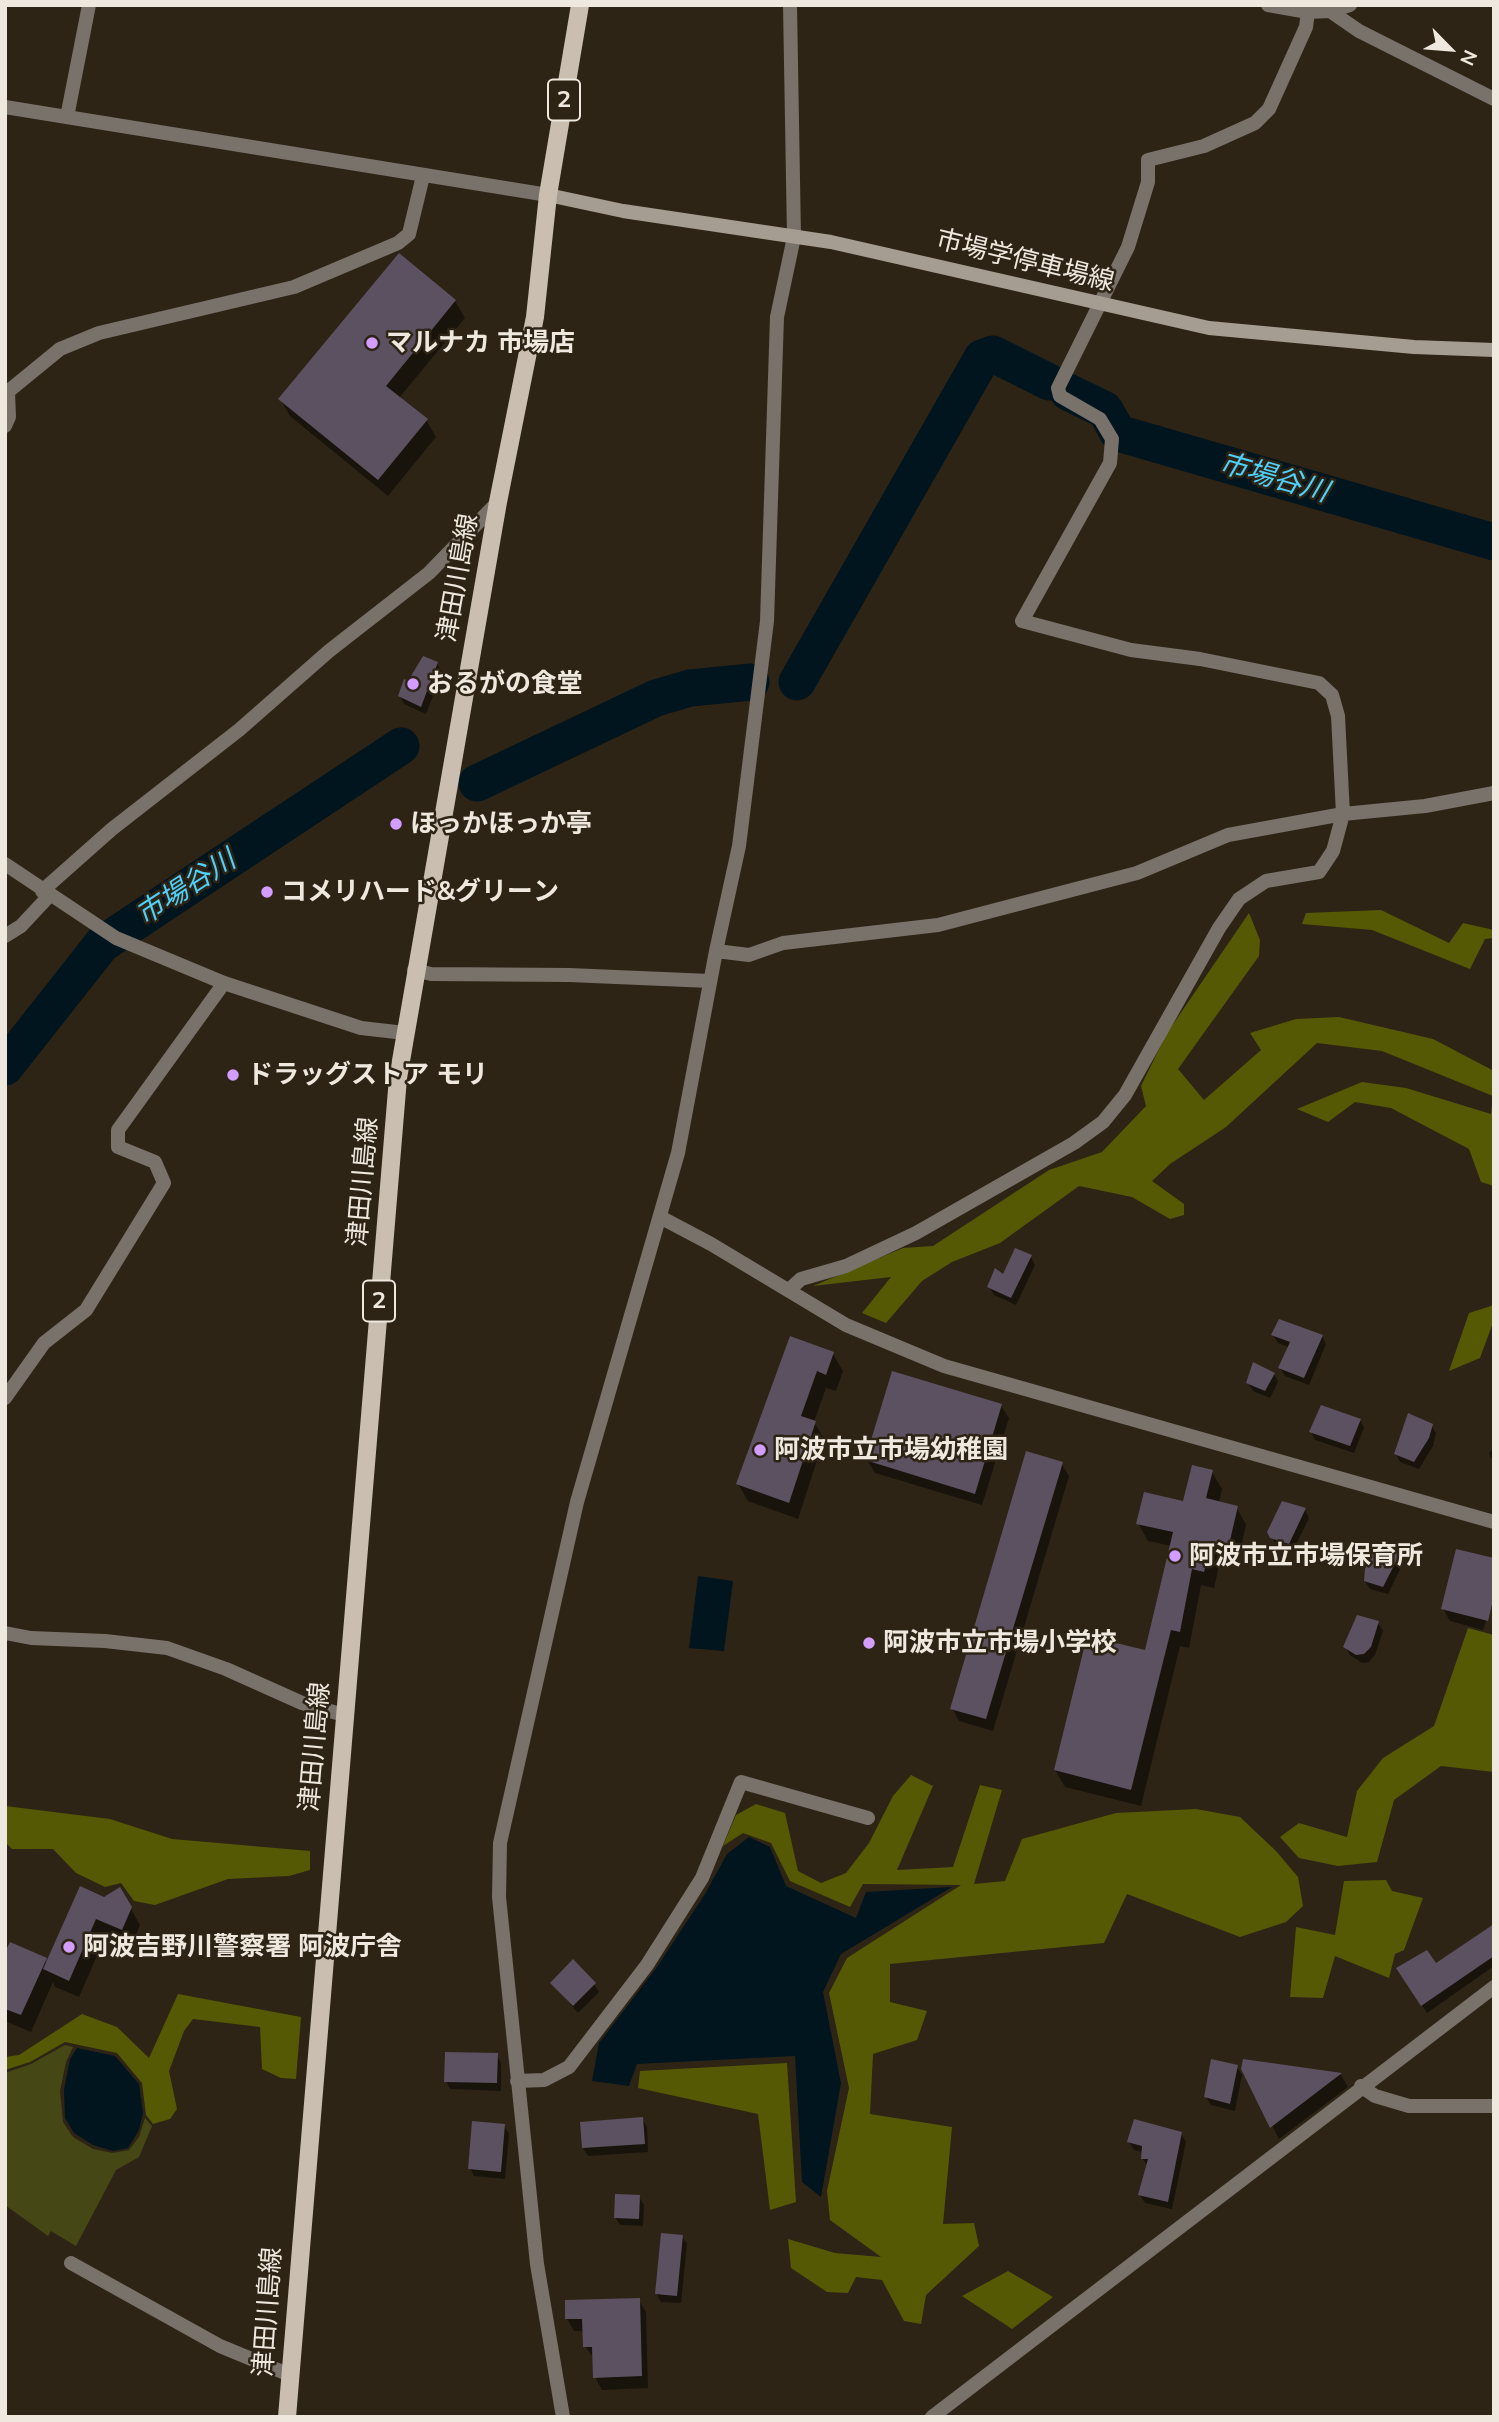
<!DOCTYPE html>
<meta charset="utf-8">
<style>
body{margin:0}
#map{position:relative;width:1499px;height:2422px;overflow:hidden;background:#2e2416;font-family:Mulish,sans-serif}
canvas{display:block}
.frame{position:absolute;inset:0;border:7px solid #eee8de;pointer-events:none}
.north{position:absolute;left:1415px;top:14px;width:70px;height:70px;-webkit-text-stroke:5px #2e2416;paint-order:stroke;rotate:115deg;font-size:19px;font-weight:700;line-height:28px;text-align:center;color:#eee8de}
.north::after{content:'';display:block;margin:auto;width:24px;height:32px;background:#eee8de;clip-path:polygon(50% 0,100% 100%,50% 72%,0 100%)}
</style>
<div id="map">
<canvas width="1499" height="2422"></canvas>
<div class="frame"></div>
<div class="north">N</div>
</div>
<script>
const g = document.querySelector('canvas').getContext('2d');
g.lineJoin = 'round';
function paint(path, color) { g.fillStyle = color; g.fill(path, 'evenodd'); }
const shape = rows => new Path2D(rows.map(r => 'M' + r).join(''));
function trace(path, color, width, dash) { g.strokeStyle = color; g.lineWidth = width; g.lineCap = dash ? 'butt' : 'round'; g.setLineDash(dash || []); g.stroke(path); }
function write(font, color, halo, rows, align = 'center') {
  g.font = font + ' Mulish,"Noto Sans JP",sans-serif'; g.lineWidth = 5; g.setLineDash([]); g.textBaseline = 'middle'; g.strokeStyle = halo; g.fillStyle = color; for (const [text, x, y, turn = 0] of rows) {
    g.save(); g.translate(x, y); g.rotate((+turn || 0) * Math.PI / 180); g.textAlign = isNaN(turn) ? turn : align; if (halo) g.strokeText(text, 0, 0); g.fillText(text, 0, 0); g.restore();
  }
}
paint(shape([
 [65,2045,73,2047,66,2062,60,2091,63,2122,73,2137,93,2149,113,2153,129,2150,139,2137,145,2118,152,2126,139,2157,116,2170,76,2246,51,2231,48,2236,5,2205,5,2073,31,2064]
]), '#454814');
paint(shape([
 [1381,910,1449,943,1463,923,1494,930,1494,938,1485,939,1470,969,1372,930,1302,924,1306,913],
 [1249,913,1260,940,1259,956,1178,1069,1204,1100,1261,1050,1250,1033,1296,1019,1339,1017,1433,1039,1494,1071,1494,1186,1481,1182,1469,1149,1391,1108,1355,1102,1328,1122,1297,1109,1362,1082,1406,1088,1491,1114,1493,1096,1382,1051,1317,1043,1226,1127,1170,1164,1152,1181,1184,1204,1184,1215,1170,1219,1132,1197,1079,1186,1000,1243,952,1262,922,1281,886,1323,862,1313,891,1277,813,1286,903,1248,933,1246,1049,1170,1102,1152,1146,1106,1141,1086,1167,1033],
 [1494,1305,1494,1320,1480,1358,1449,1371,1469,1313],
 [1468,1628,1494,1635,1494,1772,1441,1766,1394,1800,1377,1862,1338,1866,1299,1858,1280,1837,1299,1823,1347,1837,1357,1791,1383,1758,1434,1726],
 [911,1775,933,1786,897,1870,953,1867,980,1785,1002,1790,974,1884,1005,1881,1022,1839,1116,1813,1196,1809,1240,1817,1276,1851,1298,1877,1303,1906,1286,1922,1240,1937,1127,1894,1104,1943,890,1964,890,2002,927,2011,917,2040,873,2054,870,2114,952,2127,943,2224,974,2223,979,2246,926,2295,921,2324,904,2321,882,2280,856,2277,848,2293,827,2292,791,2268,788,2239,835,2253,881,2257,830,2220,827,2191,849,2088,829,1993,847,1958,961,1885,863,1884,850,1907,790,1881,771,1843,743,1833,723,1846,736,1815,756,1804,785,1813,798,1871,821,1883,846,1873,869,1843,893,1796],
 [5,1806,110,1819,172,1839,310,1851,310,1870,289,1876,228,1879,155,1905,134,1901,121,1883,105,1887,76,1873,53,1849,12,1849,5,1842],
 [1386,1880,1392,1891,1423,1898,1404,1950,1395,1954,1389,1978,1335,1956,1323,1998,1290,1997,1296,1927,1335,1935,1344,1881],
 [178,1994,301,2017,296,2079,281,2078,262,2069,260,2027,193,2019,184,2031,169,2071,177,2109,170,2119,153,2124,146,2115,142,2083,117,2053,65,2042,30,2062,5,2070,5,2057,19,2055,82,2014,117,2027,149,2058],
 [787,2063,796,2202,770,2210,758,2114,638,2088,640,2071],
 [1008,2271,1053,2297,1012,2329,962,2296]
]), '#555903');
paint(shape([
 [698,1576,733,1581,724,1651,689,1648],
 [749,1837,770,1847,786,1886,856,1918,866,1892,952,1887,841,1954,823,1992,841,2083,821,2197,802,2182,795,2056,637,2064,629,2086,592,2081,599,2043,657,1967,705,1894,727,1854],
 [77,2048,115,2056,139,2084,143,2113,139,2130,128,2148,113,2151,93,2145,74,2133,65,2118,64,2090,70,2059]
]), '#00151e');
paint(shape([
 [455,301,465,318,399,398,426,420,436,437,388,496,290,416,280,399],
 [437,664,442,672,426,714,404,704,400,696,409,683],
 [1031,1257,1035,1265,1016,1305,994,1295,989,1286],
 [1273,1335,1322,1336,1326,1344,1309,1385,1285,1376,1280,1368,1290,1348,1278,1343],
 [791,1338,833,1354,843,1371,836,1391,826,1388,814,1422,824,1439,798,1519,748,1501,738,1484],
 [1274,1374,1278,1382,1270,1398,1253,1391,1248,1383],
 [1001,1406,1009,1418,982,1505,875,1473,867,1460],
 [1360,1420,1364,1428,1354,1453,1315,1440,1311,1432],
 [1431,1425,1436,1433,1433,1446,1419,1469,1400,1462,1396,1454],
 [1494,1445,1494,1462,1489,1454],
 [1061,1463,1069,1476,993,1731,959,1721,952,1708],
 [1212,1472,1222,1489,1219,1503,1237,1508,1246,1525,1237,1565,1220,1561,1214,1588,1201,1585,1189,1648,1180,1646,1141,1806,1065,1787,1055,1770,1146,1652,1172,1546,1148,1541,1138,1523,1184,1503],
 [1305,1510,1309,1518,1293,1551,1277,1546,1269,1532],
 [1401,1549,1406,1557,1388,1594,1370,1589,1365,1581],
 [1494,1560,1494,1598,1483,1630,1450,1621,1443,1609],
 [1378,1623,1383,1631,1375,1655,1369,1662,1362,1663,1350,1655,1345,1647],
 [120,1889,140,1925,131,1946,106,1935,79,1997,55,1987,53,1982,31,2032,5,2021,5,1957,45,1959,48,1964,104,1899],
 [1494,1935,1494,1966,1427,2013,1403,1976,1435,1965],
 [552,1983,594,1984,599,1992,578,2013],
 [497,2055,501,2063,501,2091,450,2089,446,2081],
 [1245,2061,1341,2075,1348,2087,1279,2139,1243,2069],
 [1237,2067,1242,2075,1235,2111,1211,2105,1206,2097],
 [642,2119,647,2127,648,2152,588,2156,583,2148],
 [504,2126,509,2134,505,2179,474,2176,470,2168],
 [1181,2134,1186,2142,1172,2209,1145,2203,1140,2195,1148,2167,1143,2159,1143,2152,1134,2150,1129,2142],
 [639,2197,644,2205,643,2226,620,2225,615,2217],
 [682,2236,687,2244,681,2303,661,2302,656,2293],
 [639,2300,646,2312,648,2388,602,2390,595,2377,594,2359,585,2346,584,2331,574,2331,567,2319]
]), '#0007');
trace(shape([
 [1068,392,1105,410,1118,433,1494,542],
 [797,682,982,358,993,354,1049,382],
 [477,783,656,698,690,688,751,682],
 [5,1067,102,944,401,746]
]), '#00151e', 37);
paint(shape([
 [399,253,456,300,386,386,428,419,378,480,278,399],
 [423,656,438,662,421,707,398,696,404,679,408,681],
 [1015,1248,1032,1255,1011,1298,987,1287,995,1268,1003,1274],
 [1279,1319,1323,1335,1304,1378,1278,1368,1290,1342,1271,1335],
 [790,1336,834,1352,826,1375,817,1371,801,1416,816,1421,789,1503,736,1484],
 [1253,1362,1275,1373,1265,1391,1246,1383],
 [892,1371,1002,1404,975,1494,865,1460],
 [1321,1405,1361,1419,1350,1446,1309,1432],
 [1408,1413,1433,1424,1429,1438,1414,1462,1394,1454],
 [1026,1451,1063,1462,986,1719,950,1709],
 [1192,1465,1213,1470,1206,1498,1238,1506,1228,1549,1211,1545,1204,1572,1192,1569,1180,1632,1171,1630,1131,1790,1054,1770,1087,1636,1145,1650,1173,1532,1136,1524,1144,1492,1183,1501],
 [1282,1501,1306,1508,1289,1544,1270,1538,1267,1532],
 [1377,1543,1403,1548,1383,1587,1364,1581,1365,1569],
 [1456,1549,1494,1558,1494,1596,1488,1621,1441,1609],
 [1357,1615,1379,1621,1371,1647,1364,1654,1356,1655,1343,1647],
 [80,1886,104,1897,120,1887,132,1907,122,1930,96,1919,69,1981,43,1969],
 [1494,1924,1494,1956,1421,2006,1396,1968,1427,1950,1436,1963],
 [10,1942,47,1958,21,2015,5,2009,5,1952],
 [573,1959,596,1983,573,2006,550,1983],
 [445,2052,498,2053,497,2083,444,2082],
 [1211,2059,1238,2065,1230,2104,1204,2097],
 [1243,2059,1342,2073,1270,2128,1241,2069],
 [643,2117,645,2144,582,2148,580,2122],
 [1134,2119,1182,2132,1168,2202,1138,2195,1148,2159,1141,2159,1142,2146,1127,2142],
 [472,2121,505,2124,501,2172,468,2169],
 [615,2194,640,2195,639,2219,614,2218],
 [661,2233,683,2235,677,2296,655,2294],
 [640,2298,642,2376,593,2378,592,2347,583,2347,582,2319,565,2319,565,2300]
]), '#5c5161');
trace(shape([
 [1268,5,1308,12,1330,11,1350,5],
 [1330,11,1359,31,1494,99],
 [5,107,548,195],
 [67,117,89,5],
 [5,394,60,349,99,333,294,287,398,243,409,234,423,176],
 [5,426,9,417,8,392],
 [5,864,116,938,224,983,361,1028,405,1033],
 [42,891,112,829,239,730,329,651,429,573,498,502],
 [5,936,21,926,49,896],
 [716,951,749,955,783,943,938,925,1137,873,1228,835,1343,814,1425,806,1494,793],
 [414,970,431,974,569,975,710,981],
 [660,1217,711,1244,846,1325,944,1366,1494,1522],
 [789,1290,801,1279,846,1266,916,1233,1074,1143,1103,1122,1125,1095,1219,928,1239,899,1266,881,1319,872,1333,851,1343,814,1338,716,1332,695,1319,683,1200,659,1131,650,1022,621,1110,463,1112,439,1100,419,1060,396,1058,388,1128,247,1148,182,1148,160,1204,146,1255,123,1269,109,1306,27,1308,12],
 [5,1398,44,1343,86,1310,164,1183,155,1162,118,1147,118,1130,224,983],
 [5,1633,31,1638,105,1641,167,1648,226,1669,302,1703,344,1715],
 [517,2081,544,2080,569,2067,647,1965,702,1878,741,1782,868,1818],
 [1361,2086,1375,2096,1409,2106,1494,2106],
 [71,2263,220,2346,290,2375],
 [563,2417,537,2264,499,1897,500,1843,577,1502,678,1153,716,951,739,846,767,621,777,317,794,237,790,5],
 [932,2417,1494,1987]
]), '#78726b', 14);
trace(shape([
 [548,195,623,211,831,242,1209,328,1414,347,1494,350]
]), '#a69d92', 14);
trace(shape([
 [287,2417,398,1078,498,502,535,317,548,195,580,5]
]), '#cabeb0', 18);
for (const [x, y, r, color] of [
 [372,343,7,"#d29dfd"],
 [413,684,7,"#d29dfd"],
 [396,824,7,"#d29dfd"],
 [267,892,7,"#d29dfd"],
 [233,1075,7,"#d29dfd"],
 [760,1450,7,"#d29dfd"],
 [1175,1556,7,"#d29dfd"],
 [869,1643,7,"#d29dfd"],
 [69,1947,7,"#d29dfd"]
]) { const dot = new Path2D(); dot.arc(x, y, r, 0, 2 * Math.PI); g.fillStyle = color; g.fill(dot); trace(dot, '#2e2416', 2.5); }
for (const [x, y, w] of [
 [564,100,32],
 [379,1301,32]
]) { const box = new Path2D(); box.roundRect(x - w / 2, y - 20.5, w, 41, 5); g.fillStyle = '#2e2416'; g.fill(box); trace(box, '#eee8de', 2); }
write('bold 24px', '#eee8de', null, [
 ["2",564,100],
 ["2",379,1301]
]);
write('26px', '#eee8de', '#2e2416', [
 ["市場学停車場線",1025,261,14],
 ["津田川島線",458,578,-80],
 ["津田川島線",363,1182,-85],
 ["津田川島線",315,1747,-85],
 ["津田川島線",268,2312,-86]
]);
write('bold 26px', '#eee8de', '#2e2416', [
 ["マルナカ 市場店",386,343],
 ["おるがの食堂",427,684],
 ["ほっかほっか亭",410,824],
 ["コメリハード&グリーン",281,892],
 ["ドラッグストア モリ",247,1075],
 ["阿波市立市場幼稚園",774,1450],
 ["阿波市立市場保育所",1189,1556],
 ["阿波市立市場小学校",883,1643],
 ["阿波吉野川警察署 阿波庁舎",83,1947]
], 'left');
write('italic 28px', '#4dd2fd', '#2e2416', [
 ["市場谷川",1274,478,16],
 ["市場谷川",186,888,-33]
]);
</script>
